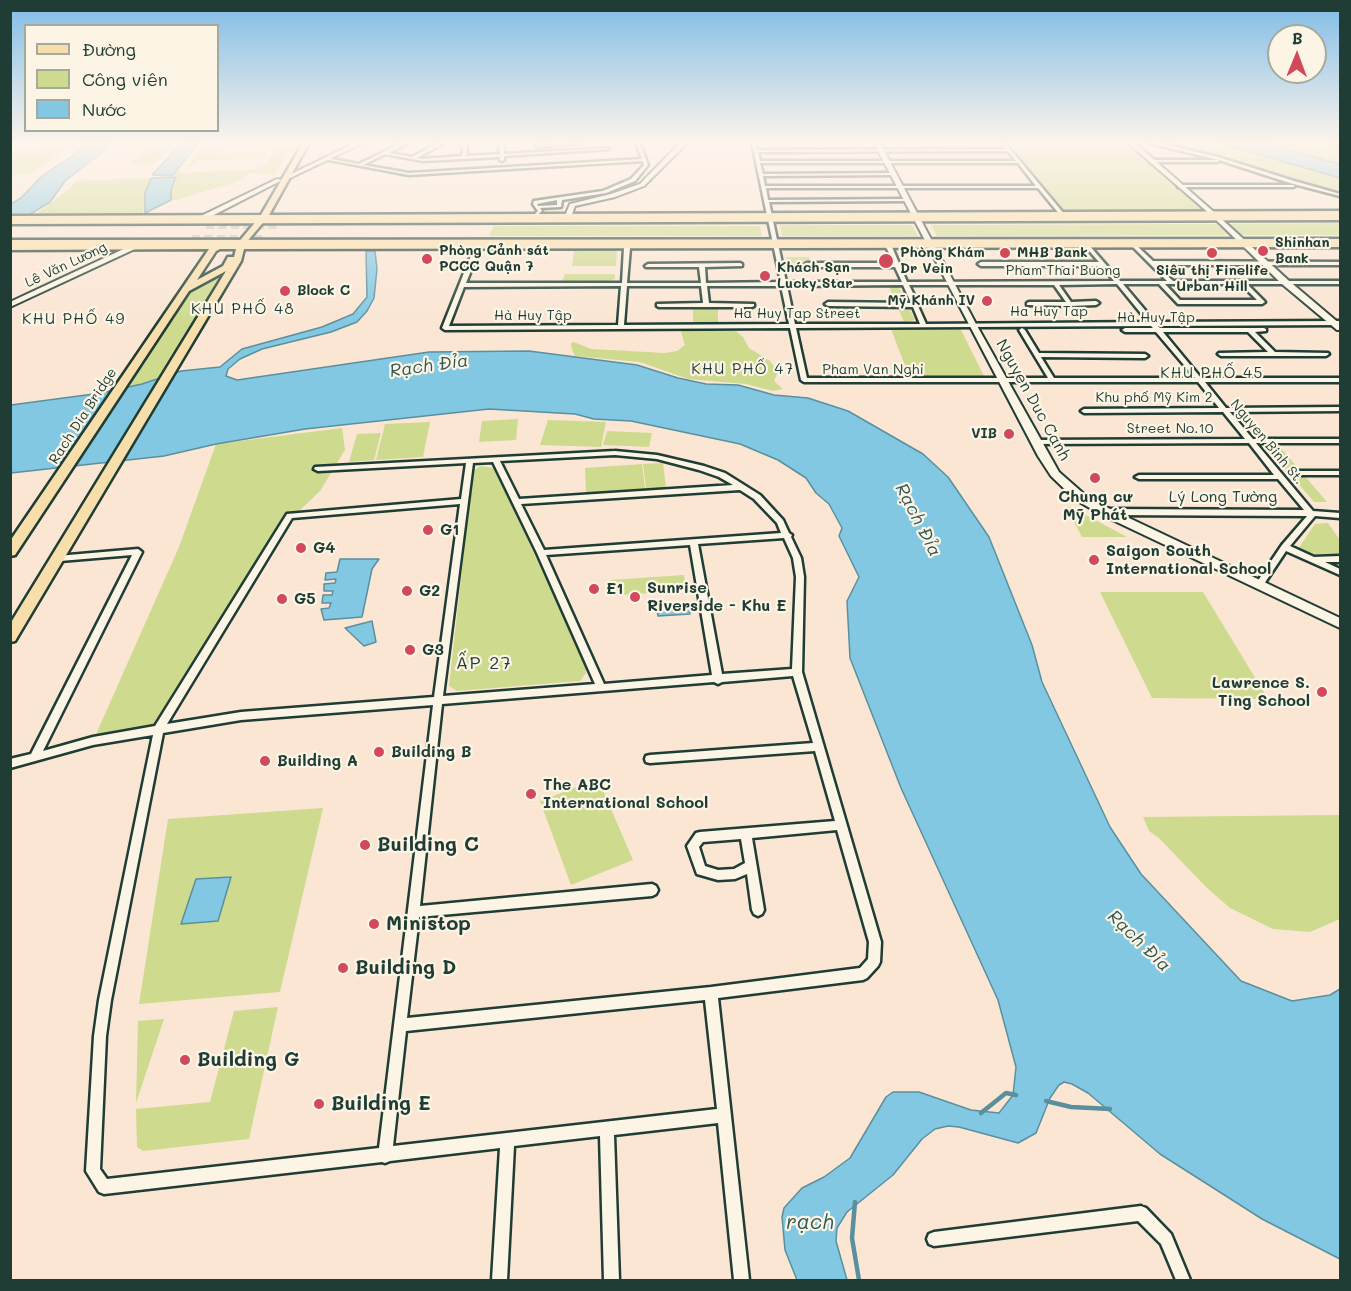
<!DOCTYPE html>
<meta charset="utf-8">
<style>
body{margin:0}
#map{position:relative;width:1351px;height:1291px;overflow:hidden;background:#fbe6d4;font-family:Mali,sans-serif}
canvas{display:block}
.frame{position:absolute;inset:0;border:12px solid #1f3d34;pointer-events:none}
.legend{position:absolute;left:24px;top:24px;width:195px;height:108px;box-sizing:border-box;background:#fcf5e5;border:2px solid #a4ab9e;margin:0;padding:8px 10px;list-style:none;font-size:18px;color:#1f3d34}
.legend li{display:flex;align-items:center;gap:12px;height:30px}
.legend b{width:30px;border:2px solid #a4ab9e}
.north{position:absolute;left:1267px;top:24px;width:60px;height:60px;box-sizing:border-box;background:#fcf5e5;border:2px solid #a4ab9e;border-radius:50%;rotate:1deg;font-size:16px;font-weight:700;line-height:24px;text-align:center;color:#1f3d34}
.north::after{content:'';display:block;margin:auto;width:21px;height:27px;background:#d1495b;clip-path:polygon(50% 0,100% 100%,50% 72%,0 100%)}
</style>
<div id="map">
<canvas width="1351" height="1291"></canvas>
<div class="frame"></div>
<ul class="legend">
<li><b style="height:8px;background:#f8deab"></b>Đường</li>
<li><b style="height:16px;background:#ceda8e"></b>Công viên</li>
<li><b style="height:16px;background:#82c8e3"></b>Nước</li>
</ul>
<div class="north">B</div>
</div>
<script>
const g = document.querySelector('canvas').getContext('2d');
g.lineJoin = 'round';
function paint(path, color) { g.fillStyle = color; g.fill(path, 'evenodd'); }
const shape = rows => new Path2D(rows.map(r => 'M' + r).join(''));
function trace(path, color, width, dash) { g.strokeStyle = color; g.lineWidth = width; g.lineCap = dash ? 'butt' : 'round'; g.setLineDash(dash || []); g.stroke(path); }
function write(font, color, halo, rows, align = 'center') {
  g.font = font + ' Mali,sans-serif'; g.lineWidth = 4.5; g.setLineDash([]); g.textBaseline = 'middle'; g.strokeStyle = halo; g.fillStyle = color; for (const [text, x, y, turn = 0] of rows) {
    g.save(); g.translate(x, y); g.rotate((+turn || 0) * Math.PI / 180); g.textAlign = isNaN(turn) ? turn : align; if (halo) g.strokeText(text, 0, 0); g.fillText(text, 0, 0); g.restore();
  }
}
paint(shape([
 [1008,143,1126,143,1202,210,1064,210],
 [1163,143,1231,143,1340,174,1340,192,1296,180,1228,158],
 [1254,143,1330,143,1340,147,1340,167],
 [206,145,222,145,214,149,223,150,216,154,228,155,235,151,267,153,261,161,258,161,259,159,199,160,192,166,186,167],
 [172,146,153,164,129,164,149,147],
 [292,147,275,175,252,173,233,183,176,200,171,200,171,190,163,178,172,175,177,170,182,173,257,169,264,166,276,148],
 [67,150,29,174,11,175,11,151],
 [151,178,145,193,143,214,36,214,70,188,75,181],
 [1340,223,1340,235,1241,235,1229,224],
 [1217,224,1228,235,937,236,931,225],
 [780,225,912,225,918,236,782,236],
 [494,226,760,226,762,236,489,236],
 [574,251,617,251,616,266,572,266],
 [786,257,809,257,810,262,804,263,805,267,812,268,814,274,790,274],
 [224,272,226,273,160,378,126,388,188,291],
 [565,274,615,274,615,279,609,281,562,281],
 [889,287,899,287,915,320,904,322],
 [693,306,718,306,718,324,693,323],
 [960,328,984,376,909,376,891,329],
 [684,329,736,331,743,337,749,348,770,361,778,372,774,381,783,389,773,391,746,384,688,379,640,362,575,356,572,350,571,343,574,342,591,349,665,353,677,351,685,345,681,332],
 [518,419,516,440,479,442,482,421],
 [548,420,606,422,601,447,540,445],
 [430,422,423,457,376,460,385,424],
 [342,428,345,450,320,491,298,512,287,515,159,729,93,741,179,547,216,444],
 [607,431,652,433,649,447,603,445],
 [381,433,374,460,349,462,357,434],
 [1281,448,1327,502,1314,502,1269,449],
 [663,463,666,488,646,489,643,464],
 [642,464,645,489,586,493,585,468],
 [480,466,494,468,586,665,586,673,580,681,457,691,449,686,473,471],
 [1066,507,1071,507,1127,537,1082,537],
 [1328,523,1340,540,1340,554,1310,555,1298,549,1315,524],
 [684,575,686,590,611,596,610,580],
 [1100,592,1203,592,1268,699,1152,698],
 [598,779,633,860,571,885,540,801],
 [323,808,280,992,139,1004,168,819],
 [1340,815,1340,919,1310,932,1273,929,1230,908,1207,888,1159,838,1149,831,1143,817],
 [278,1007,249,1139,143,1151,137,1147,136,1109,210,1102,234,1011],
 [164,1019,136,1103,138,1021]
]), '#ceda8e');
const water = shape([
 [82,143,109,143,105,150,65,181,50,202,11,226,11,204,21,198,42,176,84,148,82,143],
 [182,143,199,143,173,175,152,175,182,143],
 [1219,143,1265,143,1331,162,1340,164,1340,178,1219,143],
 [176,177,171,190,171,200,145,213,145,193,151,178,176,177],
 [366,251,375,251,377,269,374,298,367,311,357,322,331,332,262,349,240,359,228,369,226,376,237,380,429,352,529,351,637,365,678,378,706,384,738,385,774,395,808,398,848,411,923,454,948,477,989,537,1032,645,1042,682,1110,827,1141,874,1241,981,1292,1001,1330,995,1340,989,1340,1259,1262,1219,1160,1154,1088,1093,1072,1084,1064,1082,1059,1085,1050,1098,1036,1133,1018,1143,959,1127,948,1126,935,1129,922,1139,893,1175,847,1212,837,1228,836,1241,847,1280,797,1280,785,1250,782,1217,784,1208,802,1188,824,1177,850,1158,886,1097,893,1092,919,1092,971,1110,999,1113,1013,1095,1016,1067,998,1000,901,788,850,658,847,601,859,577,839,536,842,528,829,504,816,493,806,478,778,460,740,444,631,421,594,419,575,414,489,409,305,429,216,444,164,456,11,473,11,405,101,393,142,384,181,371,220,367,242,349,322,327,353,314,367,297,366,251],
 [340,559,379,559,372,569,362,617,324,620,321,609,329,608,331,603,322,603,323,595,332,595,333,591,324,591,324,584,335,583,336,579,325,580,326,573,337,572,340,559],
 [688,604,690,614,658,616,656,606,688,604],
 [372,621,376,642,364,646,345,628,372,621],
 [231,877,218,921,181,924,196,879,231,877]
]);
paint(water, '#82c8e3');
trace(water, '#5a909d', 1.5);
trace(shape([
 [1046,1101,1071,1107,1110,1109],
 [981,1113,1006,1093,1016,1095],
 [855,1202,852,1238,859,1280]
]), '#5a909d', 4.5);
trace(shape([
 [206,225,278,225],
 [192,239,267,239]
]), '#cfc4b4', 8, [8, 4.5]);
const street = shape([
 [402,143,408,143,389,153,412,157,438,143,444,143,417,158,423,159,462,156,463,146,460,143,465,143,467,146,466,156,500,154,499,145,501,143,506,143,503,145,504,154,607,148,609,149,504,156,504,160,502,161,500,160,500,157,423,161,385,154,363,165,409,173,642,159,636,143,640,143,648,165,635,181,606,193,562,200,561,207,540,208,542,211,536,216,534,215,538,211,533,204,534,201,603,191,631,179,644,165,643,161,409,175,324,159,326,158,359,164,402,143],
 [557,200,557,205,538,206,537,204,557,200],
 [557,143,578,143,538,147,536,146,557,143],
 [752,143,756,143,757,150,1006,149,1001,143,1005,143,1065,215,1061,216,1038,188,766,188,768,200,907,199,909,200,907,201,769,202,786,282,902,282,895,267,807,267,804,265,807,263,894,263,886,247,889,245,892,247,907,282,1114,281,1102,266,981,266,978,264,981,262,1099,262,1085,246,1088,244,1120,281,1167,281,1132,246,1135,244,1153,261,1340,262,1340,265,1156,265,1173,281,1340,281,1340,284,1247,284,1265,302,1262,304,1178,304,1159,284,1123,284,1155,322,1340,321,1340,325,1158,326,1160,328,1264,328,1266,329,1266,331,1255,332,1275,352,1328,353,1329,354,1326,356,1221,356,1218,354,1219,353,1268,352,1248,332,1163,332,1201,378,1340,378,1340,382,1205,382,1226,408,1340,407,1340,411,1230,412,1253,439,1340,439,1340,443,1256,443,1313,511,1340,513,1340,518,1315,516,1290,546,1314,557,1340,556,1340,562,1325,562,1340,569,1340,575,1286,551,1262,587,1256,587,1255,585,1282,545,1307,516,1106,515,1102,512,1106,509,1304,510,1278,479,1139,479,1135,477,1139,475,1274,475,1249,443,1035,444,1032,442,1035,440,1245,439,1223,412,1084,413,1081,411,1084,409,1219,408,1198,382,804,382,801,380,790,328,445,330,442,328,474,248,477,246,480,248,466,283,622,283,624,248,627,246,630,248,627,283,701,283,699,267,646,267,645,266,648,264,740,263,742,264,742,266,705,267,706,283,781,282,752,143],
 [1008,151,1016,161,760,161,758,152,1008,151],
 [760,163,1018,163,1036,186,765,186,763,176,893,175,895,174,893,173,763,174,760,163],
 [1117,284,1148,322,926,324,918,306,919,305,909,285,1054,285,1066,302,1029,302,1027,303,1027,305,1070,306,1096,305,1099,303,1096,301,1071,302,1059,285,1117,284],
 [1165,284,1241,284,1257,300,1180,300,1165,284],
 [903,285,911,303,828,302,825,304,828,306,913,307,920,324,795,324,787,286,903,285],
 [621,286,618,325,449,326,464,287,621,286],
 [627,286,701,286,703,303,657,304,657,306,659,307,752,307,754,306,754,304,709,303,707,286,781,286,789,324,624,325,627,286],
 [1151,326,1153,328,1125,328,1122,330,1125,332,1156,332,1195,378,1054,378,1041,357,1145,358,1148,356,1145,354,1039,353,1025,330,1022,328,1019,330,1048,378,807,378,796,328,1151,326],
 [1149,143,1158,143,1218,157,1294,181,1340,194,1340,196,1290,183,1219,160,1218,162,1150,162,1151,160,1219,160,1149,143],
 [1333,143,1339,143,1340,146,1339,146,1333,143],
 [1180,185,1293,185,1295,186,1293,187,1178,187,1180,185],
 [615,451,657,455,704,466,725,473,760,495,783,520,789,533,792,535,791,537,801,558,804,577,802,672,881,942,880,962,878,966,867,978,863,980,718,998,749,1280,734,1280,718,1123,614,1135,619,1280,604,1280,600,1136,514,1146,507,1280,492,1280,500,1148,390,1161,385,1163,382,1162,104,1194,99,1192,86,1171,94,1036,99,1000,153,735,93,745,10,768,10,759,31,754,132,555,60,561,57,560,56,558,57,556,138,549,142,552,43,751,93,737,155,726,287,514,461,499,466,463,318,471,314,469,315,467,615,451],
 [615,455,657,459,699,470,719,477,733,485,519,499,500,461,615,455],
 [493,462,537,553,595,684,443,696,473,463,493,462],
 [740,490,754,499,777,523,781,533,544,550,521,504,740,490],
 [460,504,434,697,241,712,167,724,292,518,460,504],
 [784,538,793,558,796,577,792,669,722,674,698,544,784,538],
 [690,545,712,675,604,684,546,555,690,545],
 [793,676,813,743,650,755,646,756,645,759,646,762,650,763,815,751,835,821,700,832,696,833,687,846,697,874,718,880,735,879,747,874,752,910,754,914,758,916,762,914,764,910,752,838,837,830,869,942,868,959,860,968,711,987,407,1018,419,917,652,896,656,894,658,890,656,886,652,884,420,906,442,704,714,682,718,684,722,682,793,676],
 [433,705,379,1148,107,1179,100,1169,106,1036,111,1000,163,733,241,720,433,705],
 [741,839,745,863,734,869,718,870,705,866,699,847,703,842,741,839],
 [705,1000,717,1109,393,1146,406,1031,705,1000],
 [1297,471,1340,471,1340,475,1300,475,1296,473,1297,471],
 [1141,1206,1146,1208,1171,1234,1190,1280,1176,1280,1161,1244,1138,1221,934,1246,929,1244,927,1239,929,1234,934,1232,1141,1206]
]);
const secondary = shape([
 [355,143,363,143,290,178,285,177,355,143],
 [680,143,687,143,644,186,615,197,575,206,571,217,565,216,570,204,611,194,640,184,680,143],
 [874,143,880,143,976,324,1059,472,1084,494,1110,509,1340,618,1340,628,1102,515,1076,500,1051,476,1038,456,874,143],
 [1128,143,1135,143,1215,213,1288,280,1340,324,1340,330,1337,330,1282,284,1211,215,1128,143],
 [277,179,282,180,206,219,199,217,277,179],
 [130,246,137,248,10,307,10,302,130,246]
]);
const primary = shape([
 [303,143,309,143,269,215,1340,211,1340,215,266,219,245,244,1340,243,1340,247,244,249,241,261,15,641,10,642,10,624,226,271,189,291,15,555,10,556,10,541,209,249,10,250,10,244,237,244,258,219,10,220,10,216,261,215,303,143],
 [220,249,236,249,234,257,228,257,223,266,197,280,216,251,220,249]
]);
const highway = shape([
 [1340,214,1340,220,10,224,10,218,1340,214],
 [1340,239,1340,245,10,246,10,240,1340,239]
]);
trace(street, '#1f3d34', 5);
trace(secondary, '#1f3d34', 4);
trace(primary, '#1f3d34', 5);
trace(highway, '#1f3d34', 5);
paint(street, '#fcf5e5');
paint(secondary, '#fcf5e5');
paint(primary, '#f8deab');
paint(highway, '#f8deab');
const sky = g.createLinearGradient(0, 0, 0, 324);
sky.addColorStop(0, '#7fbce6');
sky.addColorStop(0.44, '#fdf4ec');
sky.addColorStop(1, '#fdf4ec00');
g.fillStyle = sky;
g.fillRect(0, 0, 1351, 324);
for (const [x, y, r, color] of [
 [1263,251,6,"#d1495b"],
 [1005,253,6,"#d1495b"],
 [1212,253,6,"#d1495b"],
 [427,259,6,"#d1495b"],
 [886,261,8,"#d1495b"],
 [765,276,6,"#d1495b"],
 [285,291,6,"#d1495b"],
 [987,301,6,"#d1495b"],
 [1009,434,6,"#d1495b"],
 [1095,478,6,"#d1495b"],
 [428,530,6,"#d1495b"],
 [301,548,6,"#d1495b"],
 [1094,560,6,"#d1495b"],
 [594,589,6,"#d1495b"],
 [407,591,6,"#d1495b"],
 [635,597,6,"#d1495b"],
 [282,599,6,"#d1495b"],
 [410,650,6,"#d1495b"],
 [1322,692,6,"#d1495b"],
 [379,752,6,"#d1495b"],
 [265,761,6,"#d1495b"],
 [531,794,6,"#d1495b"],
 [365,845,6,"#d1495b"],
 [374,924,6,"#d1495b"],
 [343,968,6,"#d1495b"],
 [185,1060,6,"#d1495b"],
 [319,1104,6,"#d1495b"]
]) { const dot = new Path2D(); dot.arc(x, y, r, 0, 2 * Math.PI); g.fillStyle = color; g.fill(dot); trace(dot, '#fcf5e5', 2); }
write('bold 14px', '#1f3d34', '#fcf5e5', [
 ["Shinhan",1275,243],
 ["Bank",1275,259],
 ["Phòng Cảnh sát",439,251],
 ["PCCC Quận 7",439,267],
 ["Phòng Khám",900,253],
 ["Dr Vein",900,269],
 ["MHB Bank",1017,253],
 ["Khách Sạn",777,268],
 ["Lucky Star",777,284],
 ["Siêu thị Finelife",1212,271,"center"],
 ["Urban Hill",1212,287,"center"],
 ["Block C",297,291],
 ["Mỹ Khánh IV",975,301,"right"],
 ["VIB",997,434,"right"]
], 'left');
write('14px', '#1f3d34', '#fcf5e5', [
 ["Lê Văn Lương",66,265,-25],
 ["Pham Thai Buong",1063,271],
 ["Ha Huy Tap",1049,312],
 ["Ha Huy Tap Street",797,314],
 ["Hà Huy Tập",533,316],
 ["Hà Huy Tập",1156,318],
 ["Pham Van Nghi",873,370],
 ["Khu phố Mỹ Kim 2",1154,398],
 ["Rach Dia Bridge",83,416,-57],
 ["Street No.10",1170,429],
 ["Nguyen Binh St.",1267,442,50]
]);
g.letterSpacing = '1.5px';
write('15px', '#1f3d34', '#fcf5e5', [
 ["KHU PHỐ 48",243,309],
 ["KHU PHỐ 49",74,319],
 ["KHU PHỐ 47",743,369],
 ["KHU PHỐ 45",1212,373]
]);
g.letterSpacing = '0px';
write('16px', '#1f3d34', '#fcf5e5', [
 ["Nguyen Duc Canh",1033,400,61],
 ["Lý Long Tường",1223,497]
]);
write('bold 16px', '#1f3d34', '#fcf5e5', [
 ["Chung cư",1095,497,"center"],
 ["Mỹ Phát",1095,515,"center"],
 ["G1",440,530],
 ["G4",313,548],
 ["Saigon South",1106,551],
 ["International School",1106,569],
 ["Sunrise",647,588],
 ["Riverside - Khu E",647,606],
 ["E1",606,589],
 ["G2",419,591],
 ["G5",294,599],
 ["G3",422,650],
 ["Lawrence S.",1310,683,"right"],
 ["Ting School",1310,701,"right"],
 ["Building B",391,752],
 ["Building A",277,761],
 ["The ABC",543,785],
 ["International School",543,803]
], 'left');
write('italic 18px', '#335957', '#fcf5e5', [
 ["Rạch Đỉa",429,366,-8],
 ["Rạch Đỉa",918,520,63],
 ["Rạch Đỉa",1139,941,44]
]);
g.letterSpacing = '1.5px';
write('18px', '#1f3d34', '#fcf5e5', [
 ["ẤP 27",484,663]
]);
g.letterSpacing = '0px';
write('bold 20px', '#1f3d34', '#fcf5e5', [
 ["Building C",377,845],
 ["Ministop",386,924],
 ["Building D",355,968],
 ["Building G",197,1060],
 ["Building E",331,1104]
], 'left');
write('italic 21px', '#335957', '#fcf5e5', [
 ["rạch",810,1223]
]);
</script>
